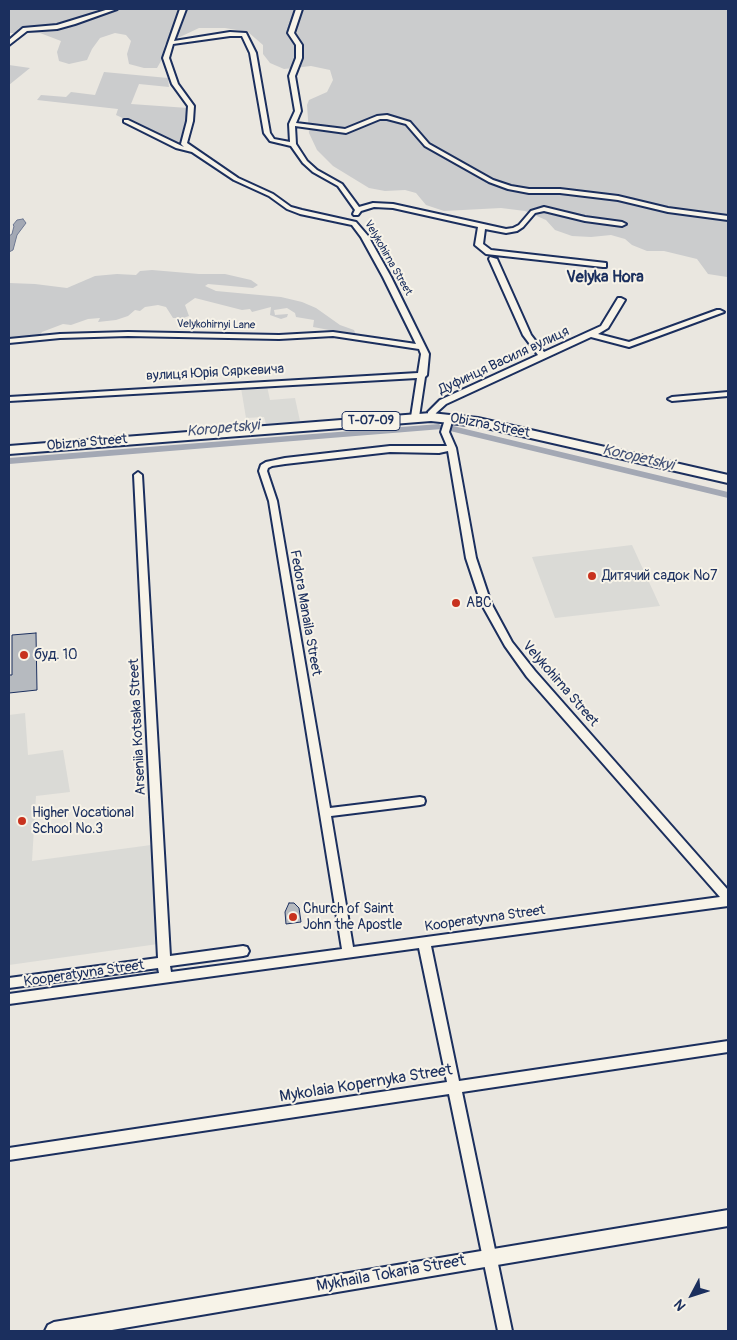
<!DOCTYPE html>
<meta charset="utf-8">
<style>
body{margin:0}
#map{position:relative;width:737px;height:1340px;overflow:hidden;background:#eae7e0;font-family:Pangolin,sans-serif}
canvas{display:block}
.frame{position:absolute;inset:0;border:10px solid #1b2f5e;pointer-events:none}
.north{position:absolute;left:667px;top:1270px;width:50px;height:50px;-webkit-text-stroke:4px #f7f3e8;paint-order:stroke;rotate:230deg;font-size:14px;font-weight:700;line-height:20px;text-align:center;color:#1b2f5e}
.north::after{content:'';display:block;margin:auto;width:18px;height:22px;background:#1b2f5e;clip-path:polygon(50% 0,100% 100%,50% 72%,0 100%)}
</style>
<div id="map">
<canvas width="737" height="1340"></canvas>
<div class="frame"></div>
<div class="north">N</div>
</div>
<script>
const g = document.querySelector('canvas').getContext('2d');
g.lineJoin = 'round';
function paint(path, color) { g.fillStyle = color; g.fill(path, 'evenodd'); }
const shape = rows => new Path2D(rows.map(r => 'M' + r).join(''));
function trace(path, color, width, dash) { g.strokeStyle = color; g.lineWidth = width; g.lineCap = dash ? 'butt' : 'round'; g.setLineDash(dash || []); g.stroke(path); }
function write(font, color, halo, rows, align = 'center') {
  g.font = font + ' Pangolin,sans-serif'; g.lineWidth = 4; g.setLineDash([]); g.textBaseline = 'middle'; g.strokeStyle = halo; g.fillStyle = color; for (const [text, x, y, turn = 0] of rows) {
    g.save(); g.translate(x, y); g.rotate((+turn || 0) * Math.PI / 180); g.textAlign = isNaN(turn) ? turn : align; if (halo) g.strokeText(text, 0, 0); g.fillText(text, 0, 0); g.restore();
  }
}
paint(shape([
 [267,386,270,400,295,398,300,421,266,424,264,417,246,418,241,388],
 [632,545,660,606,555,618,532,557],
 [25,713,28,755,63,750,70,792,36,796,32,861,151,845,158,944,9,965,9,715]
]), '#dadad6');
paint(shape([
 [9,9,728,9,728,280,727,277,708,274,697,259,664,251,647,251,632,245,625,239,611,235,591,237,572,236,555,230,546,220,525,211,501,208,444,211,426,205,416,193,405,190,385,191,369,188,333,166,317,150,309,133,307,105,309,100,327,92,333,80,330,70,311,66,284,69,270,63,263,54,263,45,248,32,225,28,199,28,165,44,161,61,157,68,144,68,129,64,127,54,131,41,126,35,115,33,100,38,92,49,87,60,69,64,59,61,57,52,61,41,40,33,9,33],
 [9,65,30,68,9,85],
 [104,72,168,78,169,87,139,84,131,104,188,108,180,145,116,115,118,109,37,100,41,95,66,97,71,92,95,95],
 [152,270,199,274,225,274,251,280,258,285,253,288,208,284,205,286,216,291,281,297,302,302,316,308,340,325,354,330,356,335,313,327,314,320,296,317,295,313,287,308,274,310,275,315,288,314,287,317,281,319,270,315,271,307,252,312,250,309,242,310,195,298,185,305,189,316,183,318,173,318,166,307,158,305,145,307,140,311,135,310,128,316,116,320,98,322,100,318,88,319,71,325,63,324,42,332,40,335,9,339,9,283,35,284,67,288,95,276,117,274,136,275,140,271]
]), '#cbcccd');
const water = shape([
 [23,219,26,223,17,235,13,250,9,252,9,236,12,234,14,226,13,225,17,220,23,219]
]);
paint(water, '#a3a8b4');
trace(water, '#6d7892', 1);
paint(shape([
 [439,424,443,427,442,429,9,464,9,458,439,424],
 [453,426,728,492,728,498,450,431,449,429,453,426]
]), '#a3a8b4');
const building = shape([
 [36,633,37,690,9,693,9,675,12,675,12,635,36,633],
 [289,903,294,903,299,908,301,922,286,924,285,912,289,903]
]);
paint(building, '#b6babf');
trace(building, '#1b2f5e', 1);
const minor = shape([
 [109,9,117,9,75,24,57,29,27,31,9,45,9,40,23,28,57,25,109,9],
 [180,9,186,9,174,41,230,32,246,33,256,53,270,133,274,139,290,142,289,124,295,111,289,76,296,58,296,45,288,33,296,9,302,9,294,33,302,45,302,58,295,76,301,111,296,123,345,129,377,116,387,115,410,122,429,144,493,180,511,186,529,189,560,189,618,196,668,208,728,216,728,220,668,212,618,200,560,193,529,193,508,189,489,182,425,146,406,124,387,119,380,119,346,133,295,126,296,144,307,161,317,170,342,184,359,207,373,203,393,204,506,229,513,228,519,225,531,211,544,207,585,217,622,222,626,224,622,226,585,221,544,211,535,213,523,227,517,231,506,233,485,229,483,244,491,250,606,263,606,267,603,267,486,254,475,245,478,227,393,208,374,207,361,211,358,215,354,215,353,214,355,210,338,186,313,172,303,163,291,146,270,141,264,133,250,53,242,36,230,36,173,44,169,58,178,84,194,106,193,121,187,143,238,178,273,194,291,207,302,210,356,222,368,236,391,277,429,354,427,375,425,377,419,417,415,419,411,417,417,378,9,401,9,397,418,373,421,354,419,349,333,336,279,339,128,336,60,338,9,343,9,339,60,334,128,332,279,335,333,332,416,344,383,277,361,237,352,225,300,214,287,209,269,196,234,180,192,152,176,148,124,122,124,120,128,120,184,147,181,144,187,121,188,106,172,84,163,58,180,9],
 [490,257,497,259,531,335,544,352,601,326,618,298,621,298,625,300,608,328,598,334,629,342,717,310,720,310,724,312,629,347,591,337,446,404,436,413,434,419,428,419,428,412,440,400,538,355,523,335,489,259,490,257],
 [728,392,728,396,672,401,668,399,672,397,728,392],
 [446,416,449,416,453,418,449,432,456,448,476,558,491,603,512,642,535,671,728,890,728,906,431,946,459,1081,728,1041,728,1052,462,1092,512,1331,498,1331,449,1094,9,1160,9,1148,447,1082,419,948,9,1004,9,994,159,973,158,968,9,988,9,978,158,958,134,475,138,472,142,475,170,956,243,946,247,947,249,951,247,955,243,956,170,966,171,972,342,949,269,501,259,471,261,465,266,462,285,458,390,446,447,446,441,432,446,416],
 [448,451,466,558,481,603,505,646,527,677,720,897,353,947,331,816,420,805,424,804,425,801,424,798,420,797,330,808,277,501,267,471,268,468,272,466,285,464,390,452,439,453,448,451]
]);
const tertiary = shape([
 [728,1210,728,1226,106,1331,45,1331,48,1325,54,1322,728,1210]
]);
const primary = shape([
 [431,413,478,418,728,475,728,483,478,426,431,421,9,454,9,446,431,413]
]);
trace(minor, '#1b2f5e', 4);
trace(tertiary, '#1b2f5e', 4);
trace(primary, '#1b2f5e', 4);
paint(minor, '#f7f3e8');
paint(tertiary, '#f7f3e8');
paint(primary, '#f7f3e8');
for (const [x, y, r, color] of [
 [592,576,5,"#c8321e"],
 [456,603,5,"#c8321e"],
 [24,655,5,"#c8321e"],
 [22,821,5,"#c8321e"],
 [293,917,5,"#c8321e"]
]) { const dot = new Path2D(); dot.arc(x, y, r, 0, 2 * Math.PI); g.fillStyle = color; g.fill(dot); trace(dot, '#f7f3e8', 2); }
write('11px', '#1b2f5e', '#f7f3e8', [
 ["Velykohirna Street",388,258,60],
 ["Velykohirnyi Lane",216,325,1]
]);
for (const [x, y, w] of [
 [371,421,58]
]) { const box = new Path2D(); box.roundRect(x - w / 2, y - 9.5, w, 19, 4); g.fillStyle = '#f7f3e8'; g.fill(box); trace(box, '#1b2f5e', 1); }
write('bold 12px', '#1b2f5e', null, [
 ["Т-07-09",371,421]
]);
write('14px', '#1b2f5e', '#f7f3e8', [
 ["Дуфинця Василя вулиця",504,361,-25],
 ["вулиця Юрія Сяркевича",215,373,-3],
 ["Obizna Street",490,426,11],
 ["Obizna Street",87,443,-5],
 ["Fedora Manaila Street",305,613,80],
 ["Velykohirna Street",560,684,49],
 ["Arseniia Kotsaka Street",138,727,-93],
 ["Kooperatyvna Street",485,919,-8],
 ["Kooperatyvna Street",84,974,-8]
]);
write('14px', '#1b2f5e', '#f7f3e8', [
 ["Дитячий садок №7",602,576],
 ["АВС",466,603],
 ["буд. 10",34,655],
 ["Higher Vocational",32,813],
 ["School No.3",32,829],
 ["Church of Saint",303,909],
 ["John the Apostle",303,925]
], 'left');
write('italic 15px', '#445378', '#f7f3e8', [
 ["Koropetskyi",223,429,-5],
 ["Koropetskyi",638,458,13]
]);
write('bold 16px', '#1b2f5e', '#f7f3e8', [
 ["Velyka Hora",605,278]
]);
write('16px', '#1b2f5e', '#f7f3e8', [
 ["Mykolaia Kopernyka Street",366,1084,-9],
 ["Mykhaila Tokaria Street",391,1274,-10]
]);
</script>
